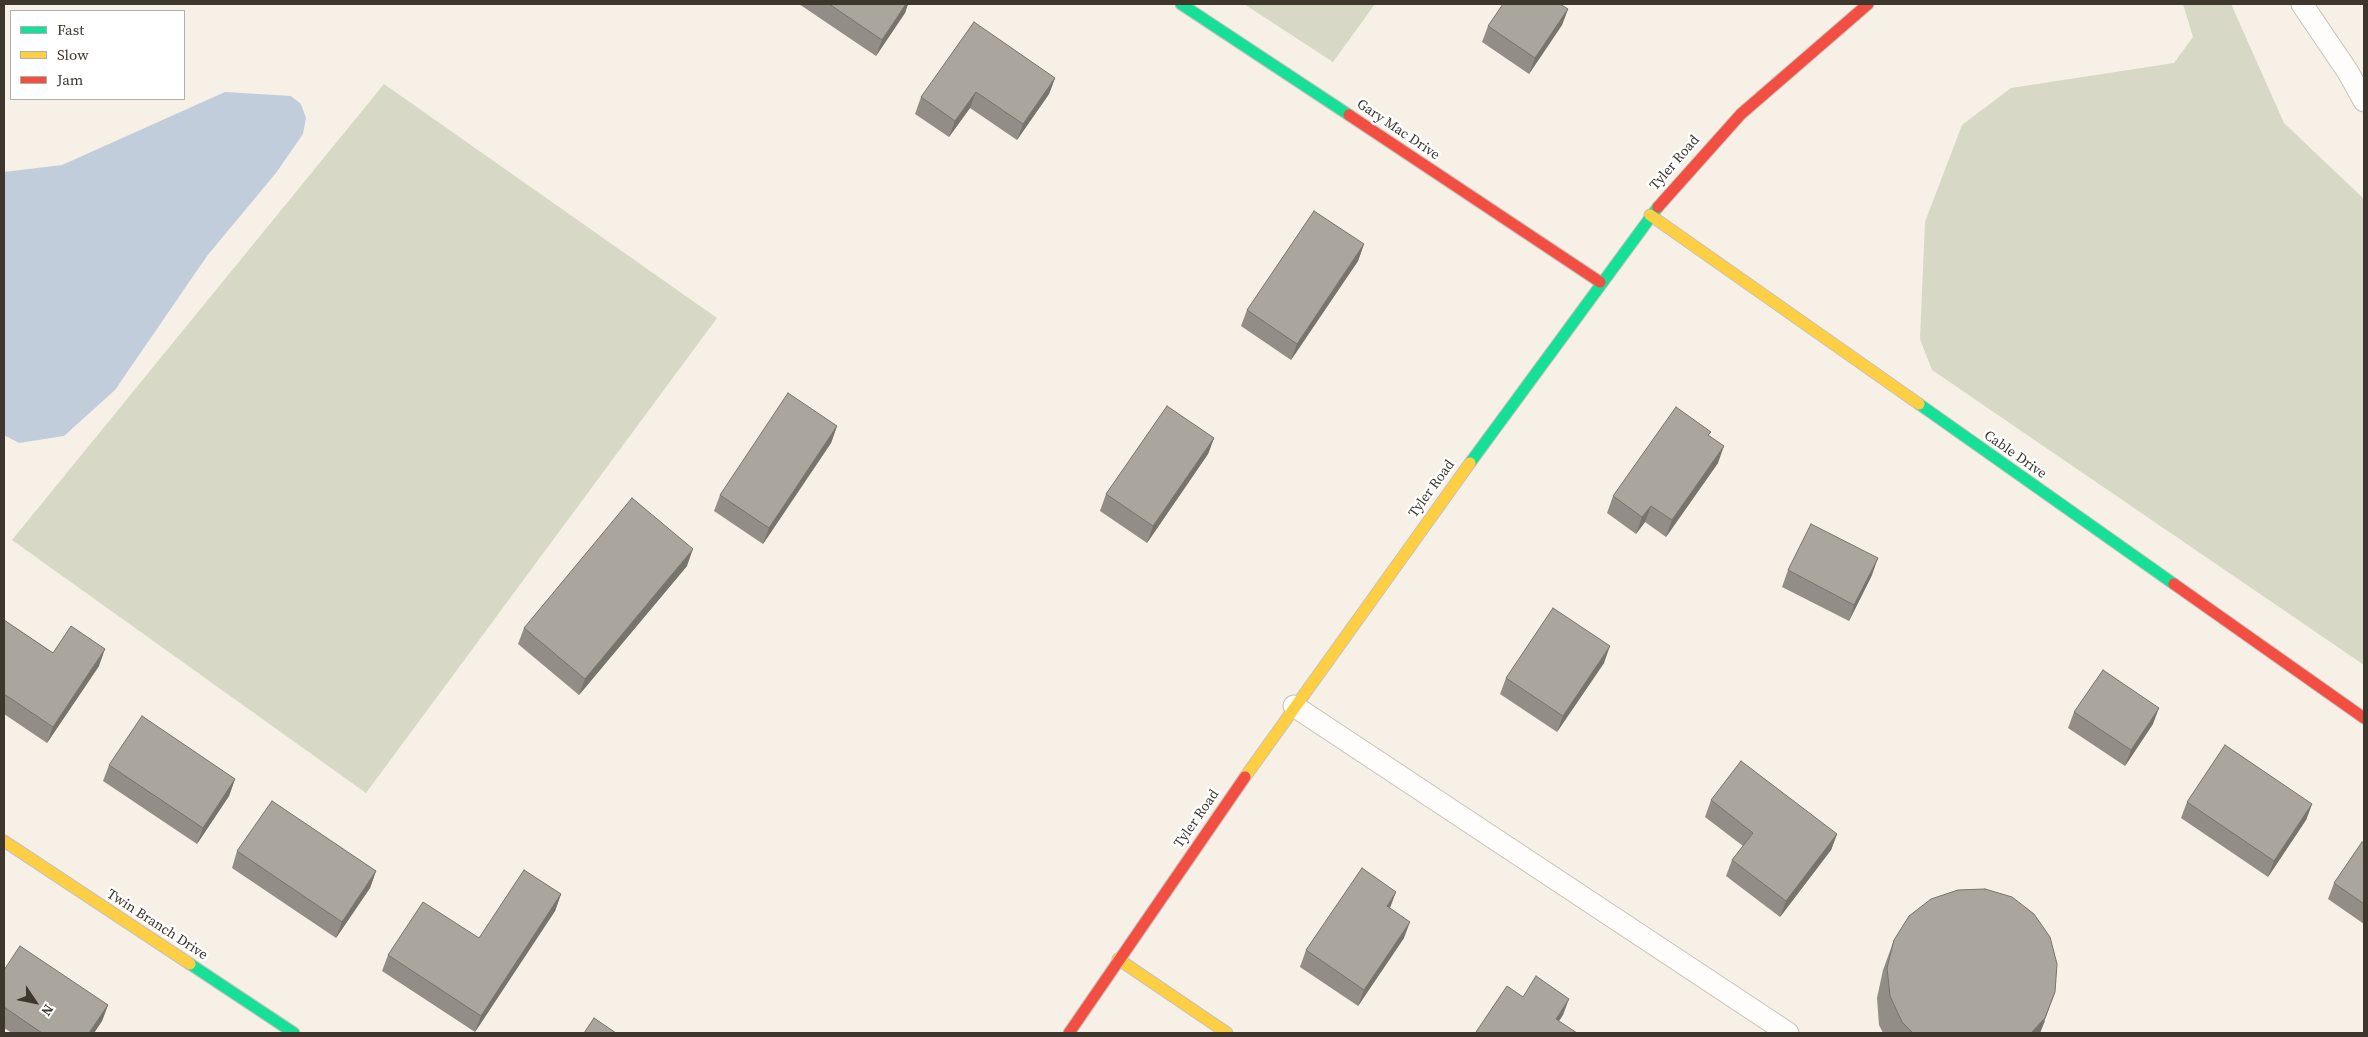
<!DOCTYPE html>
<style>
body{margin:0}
#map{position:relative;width:2368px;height:1037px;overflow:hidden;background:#f6f0e6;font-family:"Source Serif 4",serif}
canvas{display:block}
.frame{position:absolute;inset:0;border:5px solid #3d372e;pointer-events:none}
.legend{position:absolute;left:10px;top:10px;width:175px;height:90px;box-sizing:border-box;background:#fff;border:1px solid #b1afab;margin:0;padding:6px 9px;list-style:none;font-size:15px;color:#3d372e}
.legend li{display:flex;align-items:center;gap:10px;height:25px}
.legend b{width:25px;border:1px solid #b1afab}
.north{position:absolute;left:10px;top:977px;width:50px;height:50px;-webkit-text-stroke:4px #fff;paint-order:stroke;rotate:124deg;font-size:14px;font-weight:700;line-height:20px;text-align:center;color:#3d372e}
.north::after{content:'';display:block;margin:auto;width:18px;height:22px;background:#3d372e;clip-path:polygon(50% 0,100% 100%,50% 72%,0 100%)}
</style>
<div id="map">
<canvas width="2368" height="1037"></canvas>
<div class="frame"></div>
<ul class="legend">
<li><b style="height:6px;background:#16e098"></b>Fast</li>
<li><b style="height:6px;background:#ffcf43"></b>Slow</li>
<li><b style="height:6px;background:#f24e42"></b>Jam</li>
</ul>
<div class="north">N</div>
</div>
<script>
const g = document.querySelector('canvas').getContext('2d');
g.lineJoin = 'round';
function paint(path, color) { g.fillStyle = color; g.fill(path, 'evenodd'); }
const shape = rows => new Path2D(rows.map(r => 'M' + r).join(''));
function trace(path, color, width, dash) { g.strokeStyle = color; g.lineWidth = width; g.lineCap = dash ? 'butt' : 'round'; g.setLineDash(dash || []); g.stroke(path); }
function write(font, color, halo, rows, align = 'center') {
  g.font = font + ' "Source Serif 4",serif'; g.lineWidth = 5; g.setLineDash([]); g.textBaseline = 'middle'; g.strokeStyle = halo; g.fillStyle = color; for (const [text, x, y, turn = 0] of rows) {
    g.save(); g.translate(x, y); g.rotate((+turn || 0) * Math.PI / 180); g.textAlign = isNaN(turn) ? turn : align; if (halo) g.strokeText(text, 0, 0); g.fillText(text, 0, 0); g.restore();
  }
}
paint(shape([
 [1244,4,1375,4,1333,62],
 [2183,4,2231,4,2284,123,2364,199,2364,665,1932,370,1920,339,1925,222,1962,125,2011,88,2174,63,2193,37],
 [384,84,717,318,366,793,12,540]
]), '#d7d8c5');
paint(shape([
 [225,92,291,96,301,104,306,118,303,134,276,173,207,256,115,390,64,436,19,443,4,435,4,172,62,165]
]), '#c2cddc');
const lane = shape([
 [2302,4,2348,72,2364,101],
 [1294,706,1788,1033]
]);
const fast = shape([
 [1181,4,1349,115],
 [1919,404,2174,584],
 [1470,463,1658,207],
 [190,964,294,1033]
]);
const slow = shape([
 [1650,215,1919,404],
 [1245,777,1470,463],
 [4,841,190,964],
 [1118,959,1227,1033]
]);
const jam = shape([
 [1349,115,1600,282],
 [1658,207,1741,114,1868,4],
 [2174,584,2364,718],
 [1069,1033,1245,777]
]);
trace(lane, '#c7c1b9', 23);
trace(fast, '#c7c1b9', 13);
trace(slow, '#c7c1b9', 13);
trace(jam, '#c7c1b9', 13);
trace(lane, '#fefdfb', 21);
trace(fast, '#16e098', 11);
trace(slow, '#ffcf43', 11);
trace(jam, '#f24e42', 11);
paint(shape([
 [799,4,908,4,905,13,876,56],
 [1568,9,1562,25,1529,74,1482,42,1488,26],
 [1055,78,1049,94,1017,140,970,108,949,137,915,114,921,97],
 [1364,244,1358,261,1291,360,1241,326,1247,310],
 [837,426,831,443,763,544,714,511,720,495],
 [1709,436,1718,463,1666,537,1645,522,1636,534,1607,513,1613,496],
 [1214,438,1208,454,1147,543,1100,511,1106,494],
 [687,566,579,695,518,644,524,628],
 [1788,570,1872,575,1849,621,1782,587],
 [4,620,53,653,99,666,47,743,4,714],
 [1604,663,1557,732,1500,694,1506,678],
 [2074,712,2153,724,2125,766,2068,728],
 [109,765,235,779,229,796,197,844,103,781],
 [1711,800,1837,834,1831,850,1780,917,1726,876,1732,860,1743,846,1705,817],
 [2187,802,2312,804,2306,820,2268,877,2181,818],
 [2364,843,2364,924,2328,899,2334,883],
 [237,851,376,871,370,888,336,938,232,868],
 [561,894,555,911,475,1032,382,971,388,955,479,938],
 [1390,908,1404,938,1358,1006,1300,967,1306,950],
 [1894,940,2045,1021,2040,1033,1883,1033,1879,1025,1877,998,1883,970],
 [4,970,108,1005,102,1021,94,1033,12,1033,4,1028]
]), '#928e87');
paint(shape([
 [906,4,908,4,905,13,876,56,882,40],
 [1568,9,1562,25,1529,74,1535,58],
 [1055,78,1049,94,1017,140,1023,124],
 [976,92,970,108,949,137,955,121],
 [1364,244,1358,261,1291,360,1297,344],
 [837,426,831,443,763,544,769,528],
 [1214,438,1208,454,1147,543,1153,526],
 [1724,446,1718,463,1666,537,1672,520],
 [1651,506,1645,522,1636,534,1642,517],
 [693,549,687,566,579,695,585,679],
 [1878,558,1872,575,1849,621,1854,605],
 [1610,646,1604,663,1557,732,1563,716],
 [105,649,99,666,47,743,53,727],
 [2159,708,2153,724,2125,766,2131,750],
 [235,779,229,796,197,844,203,828],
 [2312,804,2306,820,2268,877,2274,861],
 [1837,834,1831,850,1780,917,1786,901],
 [376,871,370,888,336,938,342,922],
 [1396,892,1390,908,1381,922,1387,906],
 [561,894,555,911,475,1032,481,1016],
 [1410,922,1404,938,1358,1006,1364,990],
 [2055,992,2040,1033,2031,1033],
 [1569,999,1563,1015,1551,1033,1556,1019],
 [108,1005,102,1021,94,1033,89,1033]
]), '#77746e');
const building = shape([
 [829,4,906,4,882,40,829,4],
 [1503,4,1560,4,1568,9,1535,58,1488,26,1503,4],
 [974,22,1055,78,1023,124,976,92,955,121,921,97,974,22],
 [1314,211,1364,244,1297,344,1247,310,1314,211],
 [788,393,837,426,769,528,720,495,788,393],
 [1167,406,1214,438,1153,526,1106,494,1167,406],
 [1676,407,1711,432,1708,435,1724,446,1672,520,1651,506,1642,517,1613,496,1676,407],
 [632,498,693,549,585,679,524,628,632,498],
 [1811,524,1878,558,1854,605,1788,570,1811,524],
 [1553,608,1610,646,1563,716,1506,678,1553,608],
 [4,620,53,653,71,626,105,649,53,727,4,694,4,620],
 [2103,670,2159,708,2131,750,2074,712,2103,670],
 [142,716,235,779,203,828,109,765,142,716],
 [2225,745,2312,804,2274,861,2187,802,2225,745],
 [1741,761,1837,834,1786,901,1732,860,1753,833,1711,800,1741,761],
 [272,801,376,871,342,922,237,851,272,801],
 [2362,842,2364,843,2364,904,2334,883,2362,842],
 [1362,868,1396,892,1387,906,1410,922,1364,990,1306,950,1362,868],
 [524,870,561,894,481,1016,388,955,423,902,479,938,524,870],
 [1985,889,2012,897,2034,914,2050,937,2057,964,2055,992,2045,1018,2031,1033,1913,1033,1902,1022,1890,996,1887,968,1894,940,1909,916,1931,899,1958,890,1985,889],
 [20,946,108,1005,89,1033,42,1033,4,1007,4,970,20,946],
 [1536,976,1569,999,1556,1019,1577,1033,1478,1033,1476,1032,1507,986,1523,997,1536,976],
 [594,1018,616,1033,584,1033,594,1018]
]);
paint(building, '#aaa59d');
trace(building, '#77746e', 1);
write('14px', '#3d372e', '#fff', [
 ["Gary Mac Drive",1398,130,34],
 ["Tyler Road",1675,163,-49],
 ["Cable Drive",2015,455,35],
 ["Tyler Road",1432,489,-54],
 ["Tyler Road",1197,819,-55],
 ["Twin Branch Drive",157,925,33]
]);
</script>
